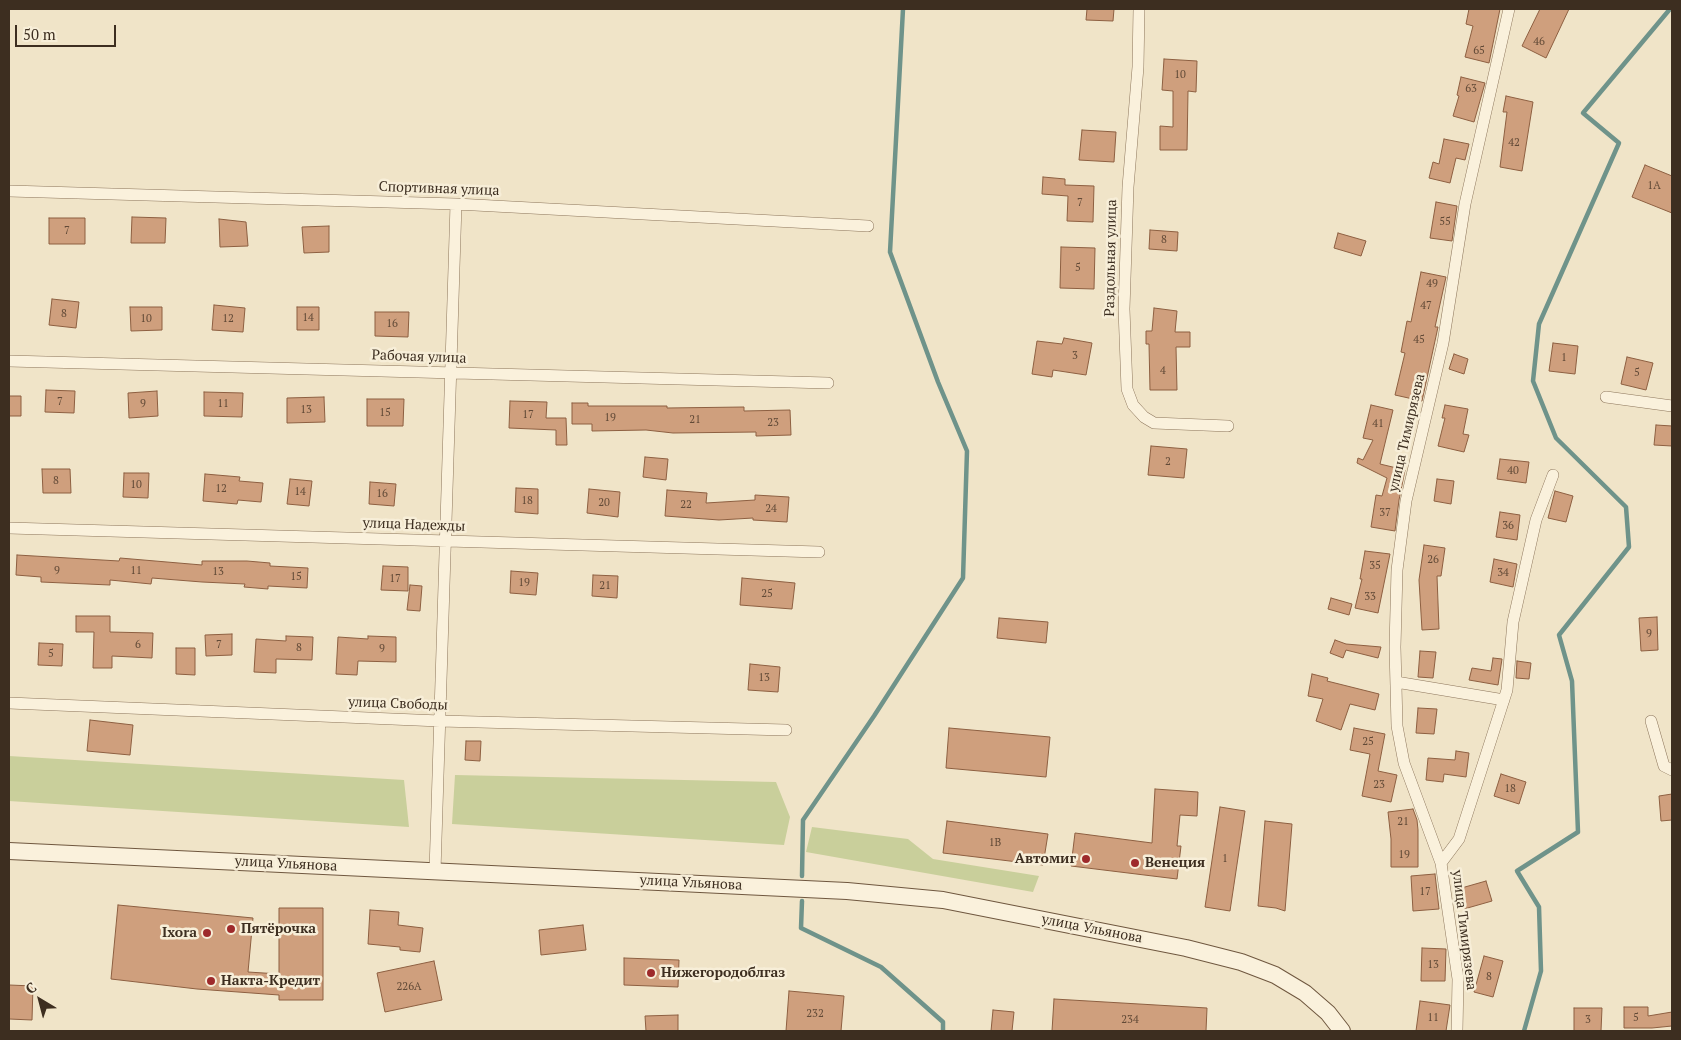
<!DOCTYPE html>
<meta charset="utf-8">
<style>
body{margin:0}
#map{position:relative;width:1681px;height:1040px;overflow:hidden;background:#f0e4c8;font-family:"PT Serif",serif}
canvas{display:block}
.frame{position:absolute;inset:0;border:10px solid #3d2e20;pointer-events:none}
.north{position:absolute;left:15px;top:975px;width:50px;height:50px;-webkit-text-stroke:4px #f7eed8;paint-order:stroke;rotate:323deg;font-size:14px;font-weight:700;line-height:20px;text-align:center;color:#3d2e20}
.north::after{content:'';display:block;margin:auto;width:18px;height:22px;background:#3d2e20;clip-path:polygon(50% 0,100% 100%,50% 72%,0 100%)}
.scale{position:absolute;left:15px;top:25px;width:101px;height:22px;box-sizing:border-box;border:2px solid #3d2e20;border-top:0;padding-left:6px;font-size:15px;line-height:18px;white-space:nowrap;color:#3d2e20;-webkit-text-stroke:4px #f7eed8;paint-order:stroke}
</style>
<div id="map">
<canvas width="1681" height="1040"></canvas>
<div class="frame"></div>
<div class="north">С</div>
<div class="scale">50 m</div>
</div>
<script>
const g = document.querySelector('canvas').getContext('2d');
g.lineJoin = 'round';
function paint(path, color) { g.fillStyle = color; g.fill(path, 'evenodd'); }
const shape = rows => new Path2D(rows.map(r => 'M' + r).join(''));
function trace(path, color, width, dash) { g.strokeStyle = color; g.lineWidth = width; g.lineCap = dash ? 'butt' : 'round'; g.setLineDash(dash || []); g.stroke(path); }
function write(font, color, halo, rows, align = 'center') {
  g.font = font + ' "PT Serif",serif'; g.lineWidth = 5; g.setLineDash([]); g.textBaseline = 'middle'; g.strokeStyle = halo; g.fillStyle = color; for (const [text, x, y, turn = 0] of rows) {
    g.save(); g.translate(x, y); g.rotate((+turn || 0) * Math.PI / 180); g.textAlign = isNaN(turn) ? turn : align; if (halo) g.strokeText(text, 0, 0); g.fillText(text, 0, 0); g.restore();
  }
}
paint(shape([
 [9,756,404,780,409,827,9,801],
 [455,775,776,782,790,817,784,845,452,824],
 [812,827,908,839,933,859,1039,876,1033,892,806,852]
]), '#c9cf9b');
trace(shape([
 [802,876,803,820,874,716,963,578,967,451,938,382,890,252,903,9],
 [802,901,801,928,881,967,943,1022,943,1031],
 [1524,1031,1541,971,1539,907,1517,871,1578,832,1572,681,1559,635,1629,547,1626,507,1556,438,1533,381,1539,324,1619,143,1583,113,1670,9]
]), '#6f938a', 4.5);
const building = shape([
 [1087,9,1114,9,1113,21,1086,20,1087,9],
 [1469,9,1500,9,1489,63,1465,57,1473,26,1466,24,1469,9],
 [1540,9,1569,9,1546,58,1522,46,1540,9],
 [1164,59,1197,61,1196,92,1188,91,1187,150,1160,150,1160,126,1173,127,1173,91,1162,90,1164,59],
 [1461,77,1485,83,1474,122,1453,116,1459,96,1457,95,1461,77],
 [1506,96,1533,102,1522,171,1500,167,1507,112,1503,112,1506,96],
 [1082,130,1116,132,1114,162,1079,160,1082,130],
 [1444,139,1469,144,1465,160,1456,158,1450,183,1429,178,1433,162,1439,164,1444,139],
 [1645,165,1672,176,1672,213,1632,197,1645,165],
 [1043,177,1065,179,1065,185,1094,186,1093,222,1067,221,1068,196,1042,194,1043,177],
 [1436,202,1457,206,1452,241,1430,238,1436,202],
 [132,217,166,218,165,243,131,243,132,217],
 [49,218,85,218,85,244,49,244,49,218],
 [219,219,246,222,248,246,220,247,219,219],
 [329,226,329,252,304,253,302,227,329,226],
 [1150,230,1178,232,1177,251,1149,249,1150,230],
 [1338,233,1366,241,1361,256,1334,248,1338,233],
 [1061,247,1095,248,1094,289,1060,288,1061,247],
 [1421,272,1446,277,1435,327,1438,327,1422,401,1395,395,1405,353,1401,352,1407,321,1411,322,1421,272],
 [52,299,79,302,76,328,49,325,52,299],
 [214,305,245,308,243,332,212,330,214,305],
 [130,307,162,307,162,330,131,331,130,307],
 [297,307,319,307,319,330,297,330,297,307],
 [1154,308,1177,311,1175,332,1190,332,1190,347,1176,347,1177,390,1150,390,1149,344,1146,344,1146,331,1152,331,1154,308],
 [375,312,409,312,408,337,375,336,375,312],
 [1064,338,1092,343,1086,375,1053,370,1052,377,1032,374,1037,341,1062,344,1064,338],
 [1553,343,1578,346,1575,374,1549,371,1553,343],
 [1454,354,1468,359,1464,374,1449,369,1454,354],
 [1627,357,1653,363,1646,390,1621,384,1627,357],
 [46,390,75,391,74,413,45,412,46,390],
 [157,391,158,416,129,418,128,393,157,391],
 [204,392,243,393,242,417,204,416,204,392],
 [9,396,21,396,21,416,9,416,9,396],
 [324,397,325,422,287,423,287,398,324,397],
 [367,399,404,399,403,426,367,426,367,399],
 [510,401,547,402,546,418,566,418,567,445,556,445,556,430,509,428,510,401],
 [572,403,588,403,588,406,667,406,667,408,744,407,744,411,790,410,791,435,756,436,756,432,673,433,646,430,592,431,592,424,572,424,572,403],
 [1371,405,1393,410,1380,464,1405,470,1399,500,1395,531,1371,527,1376,495,1382,496,1387,478,1357,463,1358,458,1363,460,1373,440,1363,438,1371,405],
 [1445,405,1468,409,1463,434,1469,435,1464,452,1438,446,1445,418,1442,418,1445,405],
 [1656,425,1672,426,1672,446,1654,445,1656,425],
 [1151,446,1187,449,1184,478,1148,475,1151,446],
 [645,457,668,459,666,480,643,477,645,457],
 [1500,459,1529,462,1526,483,1497,479,1500,459],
 [42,469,70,469,71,493,43,493,42,469],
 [124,473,149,473,148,498,123,497,124,473],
 [205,474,240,477,239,481,263,483,261,502,238,500,237,504,203,501,205,474],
 [290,479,312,481,309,506,287,504,290,479],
 [1437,479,1454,481,1451,504,1434,501,1437,479],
 [370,482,396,484,394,506,369,504,370,482],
 [516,488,538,489,538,514,515,512,516,488],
 [589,489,620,492,618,517,587,513,589,489],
 [667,490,707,493,706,503,755,500,755,495,789,497,787,522,753,520,753,518,719,520,665,516,667,490],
 [1555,491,1573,496,1566,522,1548,518,1555,491],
 [1500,512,1520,515,1517,540,1496,537,1500,512],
 [1424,545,1445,548,1441,576,1437,576,1439,629,1422,630,1419,580,1424,545],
 [1365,551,1390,554,1378,613,1355,608,1362,579,1360,579,1365,551],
 [17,555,119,561,120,558,202,565,202,561,247,561,270,563,270,566,308,568,307,588,268,586,268,589,244,587,245,584,202,582,152,578,151,584,110,580,110,585,41,582,41,577,16,575,17,555],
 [1494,559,1517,564,1513,587,1490,582,1494,559],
 [383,566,408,567,408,591,381,590,383,566],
 [511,571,538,573,536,595,510,593,511,571],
 [593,575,618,576,617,598,592,596,593,575],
 [742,578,795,583,792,609,740,605,742,578],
 [410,585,422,586,420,611,407,610,410,585],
 [1331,598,1352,604,1349,615,1328,609,1331,598],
 [76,616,110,616,110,632,153,633,152,658,112,656,112,668,93,668,94,632,76,632,76,616],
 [1657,617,1658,650,1641,651,1639,618,1657,617],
 [999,618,1048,622,1046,643,997,638,999,618],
 [232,634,232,655,206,656,205,635,232,634],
 [286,636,313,637,312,660,276,659,276,673,254,672,256,639,286,641,286,636],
 [368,636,396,637,396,662,358,661,357,675,336,674,338,637,368,639,368,636],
 [1335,640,1346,644,1381,647,1378,658,1346,650,1343,658,1330,653,1335,640],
 [39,643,63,644,62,666,38,665,39,643],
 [176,648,195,648,195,675,176,674,176,648],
 [1420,651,1436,652,1433,678,1418,677,1420,651],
 [1493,658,1502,659,1498,685,1469,680,1472,668,1491,671,1493,658],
 [1517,661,1531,663,1529,679,1516,678,1517,661],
 [750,664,780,667,778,692,748,690,750,664],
 [1312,674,1328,678,1327,681,1379,694,1375,710,1350,704,1341,730,1316,721,1323,699,1308,696,1312,674],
 [1418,708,1437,709,1434,734,1416,733,1418,708],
 [90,720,133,725,130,755,87,751,90,720],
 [949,728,1050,737,1046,777,946,768,949,728],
 [1354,728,1385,734,1378,771,1397,775,1391,802,1362,796,1370,754,1350,750,1354,728],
 [466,741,481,741,480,761,465,760,466,741],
 [1456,751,1469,753,1466,777,1444,774,1443,782,1426,780,1428,758,1455,760,1456,751],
 [1501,774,1526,782,1519,804,1494,796,1501,774],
 [1155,789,1198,792,1197,816,1180,815,1177,846,1181,846,1177,879,1071,866,1075,833,1152,843,1155,789],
 [1672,794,1672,820,1661,821,1659,796,1672,794],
 [1220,807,1245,811,1230,911,1205,907,1220,807],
 [1413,809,1417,820,1418,830,1418,867,1391,867,1391,839,1388,812,1413,809],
 [947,821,1048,834,1043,865,943,853,947,821],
 [1265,821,1292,824,1285,911,1276,908,1258,906,1265,821],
 [1435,874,1439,909,1413,911,1411,876,1435,874],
 [1486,881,1492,901,1464,909,1458,889,1486,881],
 [118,905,253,918,248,972,279,974,279,908,323,908,323,1000,279,1000,279,995,197,989,111,979,118,905],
 [370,910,399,912,398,925,423,928,420,952,400,950,400,947,368,944,370,910],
 [583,925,586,950,541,955,539,930,583,925],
 [1422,948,1446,949,1445,981,1421,981,1422,948],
 [1484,956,1503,961,1493,997,1474,992,1484,956],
 [624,958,679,960,678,987,624,985,624,958],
 [434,961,442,1000,385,1012,377,973,434,961],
 [9,985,33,986,32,1020,9,1019,9,985],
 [789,991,844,996,841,1031,786,1031,789,991],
 [1054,999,1207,1008,1206,1031,1052,1031,1054,999],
 [1420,1001,1450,1005,1446,1031,1416,1031,1420,1001],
 [1624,1007,1648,1007,1648,1016,1672,1012,1672,1026,1652,1028,1624,1028,1624,1007],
 [1574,1008,1602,1008,1601,1031,1574,1031,1574,1008],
 [993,1010,1014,1012,1012,1031,991,1031,993,1010],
 [678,1015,678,1031,646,1031,645,1016,678,1015]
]);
paint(building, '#cf9f7d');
trace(building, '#8d5f41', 1);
const street = shape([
 [1139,9,1138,67,1128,187,1124,309,1127,389,1133,405,1144,417,1154,423,1228,426],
 [9,191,456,204,868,226],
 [9,361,828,383],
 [1606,397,1672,406],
 [9,528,819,552],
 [1396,682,1504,700],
 [9,703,440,721,786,730],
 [1651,721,1664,766,1672,770],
 [1441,863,1459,839,1507,690,1513,622,1536,520,1553,475],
 [435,871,456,204],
 [1457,1031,1458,979,1441,863,1404,763,1397,726,1395,647,1397,570,1406,501,1443,343,1465,204,1509,9]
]);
const secondary = shape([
 [9,851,847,891,943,900,1186,948,1241,962,1275,975,1305,993,1328,1013,1342,1031]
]);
trace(street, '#8d765c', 12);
trace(secondary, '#6f573f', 18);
trace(street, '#faf1dc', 11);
trace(secondary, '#faf1dc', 16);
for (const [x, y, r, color] of [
 [1086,859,5,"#9e2a2b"],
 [1135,863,5,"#9e2a2b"],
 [231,929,5,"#9e2a2b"],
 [207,933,5,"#9e2a2b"],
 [651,973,5,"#9e2a2b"],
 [211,981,5,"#9e2a2b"]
]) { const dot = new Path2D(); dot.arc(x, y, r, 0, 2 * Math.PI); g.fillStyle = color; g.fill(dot); trace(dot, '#f7eed8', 2); }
write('11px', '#624a37', null, [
 ["46",1539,42],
 ["65",1479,51],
 ["10",1180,75],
 ["63",1471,89],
 ["42",1514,143],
 ["1А",1654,186],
 ["7",1080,203],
 ["55",1445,222],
 ["7",67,231],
 ["8",1164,240],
 ["5",1078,268],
 ["49",1432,284],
 ["47",1426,306],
 ["8",64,314],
 ["14",308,318],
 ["10",146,319],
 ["12",228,319],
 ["16",392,324],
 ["45",1419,340],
 ["3",1075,356],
 ["1",1564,358],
 ["4",1163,371],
 ["5",1637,373],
 ["7",60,402],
 ["9",143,404],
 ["11",223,404],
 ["13",306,410],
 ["15",385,413],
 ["17",528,415],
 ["19",610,418],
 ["21",695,420],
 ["23",773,423],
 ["41",1378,424],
 ["2",1168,462],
 ["40",1513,471],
 ["8",56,481],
 ["10",136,485],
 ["12",221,489],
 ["14",300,492],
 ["16",382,494],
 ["18",527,501],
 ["20",604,503],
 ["22",686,505],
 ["24",771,509],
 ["37",1385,513],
 ["36",1508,526],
 ["26",1433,560],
 ["35",1375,566],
 ["9",57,571],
 ["11",136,571],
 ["13",218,572],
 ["34",1503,573],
 ["15",296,577],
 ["17",395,579],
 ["19",524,583],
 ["21",605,586],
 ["25",767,594],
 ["33",1370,597],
 ["9",1649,634],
 ["6",138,645],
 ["7",219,645],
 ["8",299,648],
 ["9",382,649],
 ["5",51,654],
 ["13",764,678],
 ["25",1368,742],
 ["23",1379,785],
 ["18",1510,789],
 ["21",1403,822],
 ["1В",995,843],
 ["19",1404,855],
 ["1",1225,859],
 ["17",1425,892],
 ["13",1433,965],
 ["8",1489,977],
 ["226А",409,987],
 ["232",815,1014],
 ["11",1433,1018],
 ["5",1636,1018],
 ["234",1130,1020],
 ["3",1588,1020]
]);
write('14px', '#3d2e20', '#f7eed8', [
 ["Спортивная улица",439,189,2],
 ["Раздольная улица",1111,258,-89],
 ["Рабочая улица",419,357,2],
 ["улица Тимирязева",1407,433,-77],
 ["улица Надежды",414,525,2],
 ["улица Свободы",398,704,2],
 ["улица Ульянова",286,864,3],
 ["улица Ульянова",691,883,3],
 ["улица Ульянова",1092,929,11],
 ["улица Тимирязева",1464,930,83]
]);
write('bold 14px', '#3d2e20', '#f7eed8', [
 ["Автомиг",1076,859,"right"],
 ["Венеция",1145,863],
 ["Пятёрочка",241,929],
 ["Ixora",197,933,"right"],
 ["Нижегородоблгаз",661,973],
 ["Накта-Кредит",221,981]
], 'left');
</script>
